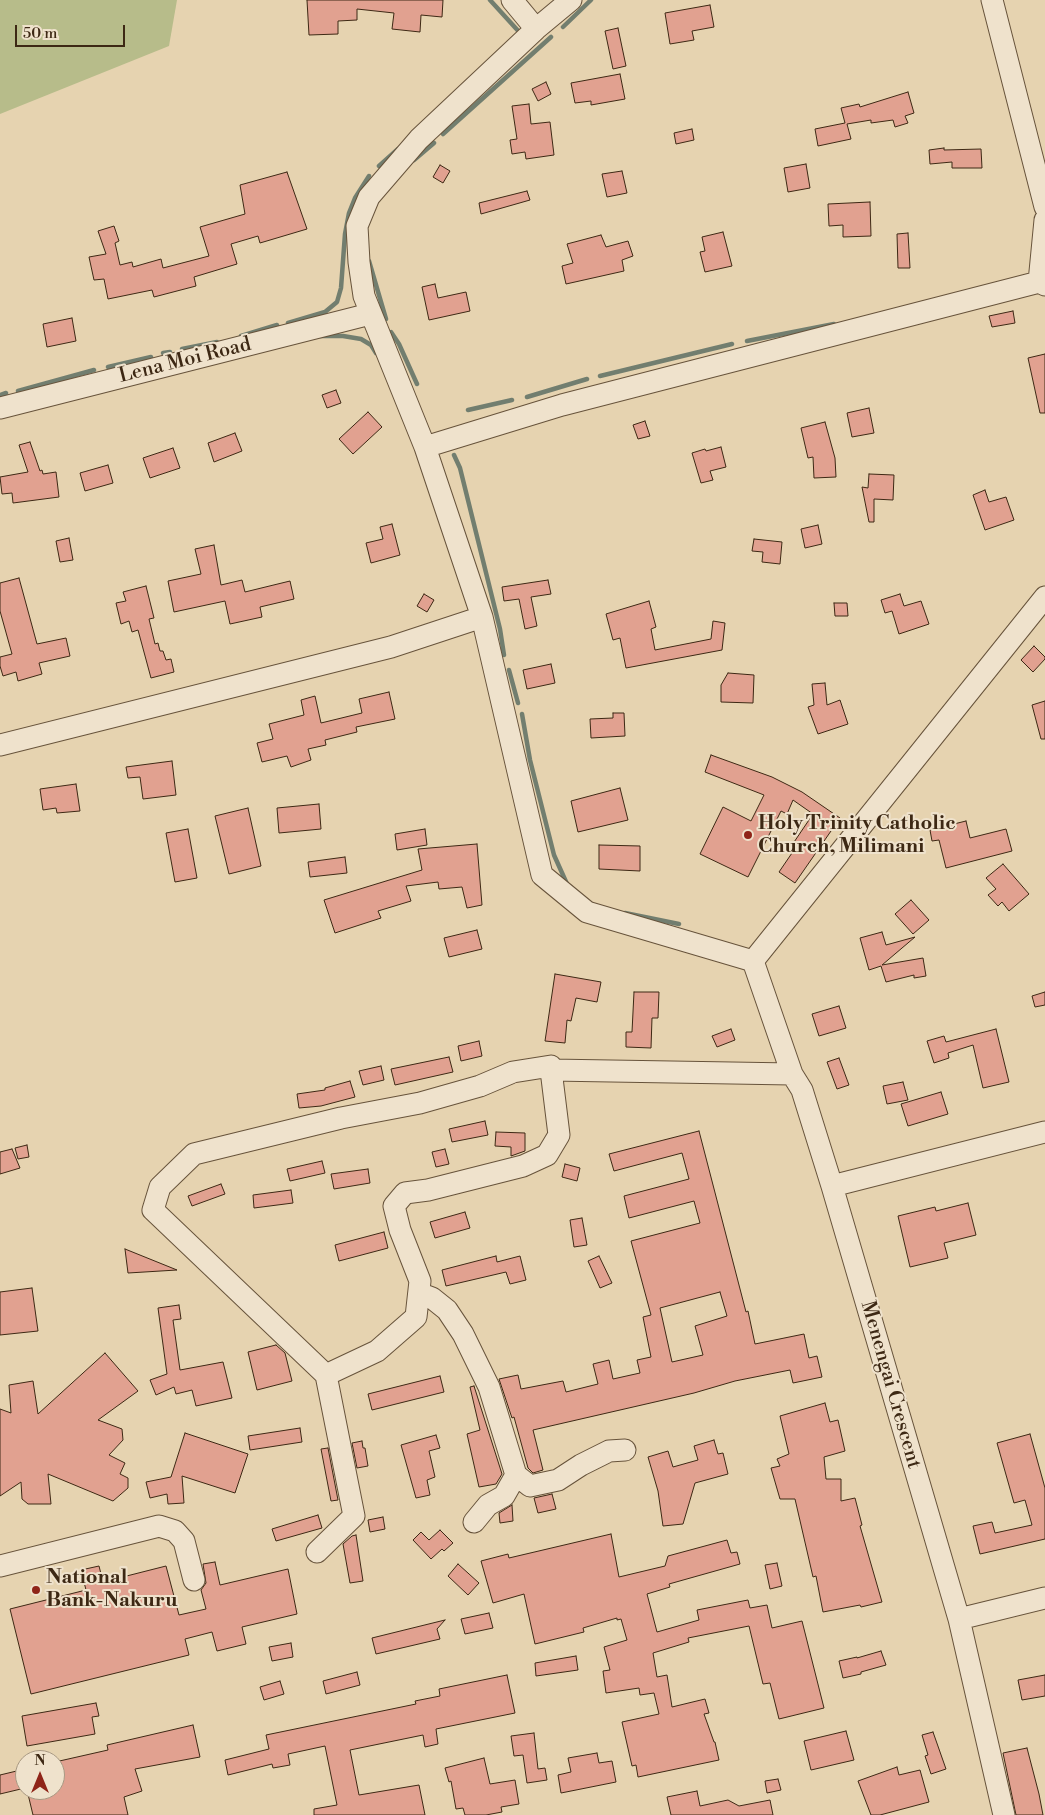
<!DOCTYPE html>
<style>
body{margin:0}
#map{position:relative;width:1045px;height:1815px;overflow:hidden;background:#e6d3b0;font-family:"Libre Bodoni",serif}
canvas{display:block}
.north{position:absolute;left:15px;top:1750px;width:50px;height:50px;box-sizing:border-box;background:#efe2cc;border:1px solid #a89882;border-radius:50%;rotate:0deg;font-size:14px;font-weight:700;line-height:20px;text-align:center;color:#3d2814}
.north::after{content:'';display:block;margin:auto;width:18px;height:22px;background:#8f2418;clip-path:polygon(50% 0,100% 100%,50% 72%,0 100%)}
.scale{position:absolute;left:15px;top:25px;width:110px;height:22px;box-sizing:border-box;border:2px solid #3d2814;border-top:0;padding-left:6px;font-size:15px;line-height:18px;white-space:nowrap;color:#3d2814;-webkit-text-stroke:4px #efe2cc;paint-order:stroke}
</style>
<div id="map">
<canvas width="1045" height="1815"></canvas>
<div class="north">N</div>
<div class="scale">50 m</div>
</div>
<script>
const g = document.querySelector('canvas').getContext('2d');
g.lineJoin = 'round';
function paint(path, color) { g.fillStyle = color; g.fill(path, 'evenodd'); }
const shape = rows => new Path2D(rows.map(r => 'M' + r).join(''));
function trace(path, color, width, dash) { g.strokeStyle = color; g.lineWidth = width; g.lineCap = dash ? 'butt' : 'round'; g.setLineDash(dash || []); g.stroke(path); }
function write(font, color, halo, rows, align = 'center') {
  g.font = font + ' "Libre Bodoni",serif'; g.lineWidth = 4; g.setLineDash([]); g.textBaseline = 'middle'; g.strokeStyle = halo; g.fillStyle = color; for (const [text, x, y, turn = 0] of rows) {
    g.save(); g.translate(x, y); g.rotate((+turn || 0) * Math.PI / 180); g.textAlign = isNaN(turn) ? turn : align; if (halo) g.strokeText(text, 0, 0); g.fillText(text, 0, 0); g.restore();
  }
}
paint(shape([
 [0,0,177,0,169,46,0,114]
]), '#b7bc8a');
trace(shape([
 [490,0,521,34],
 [563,27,591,0],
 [443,134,551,37],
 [414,160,434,143],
 [379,166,398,149],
 [369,261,386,319],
 [288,323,325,312,337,302,341,288,345,234,349,213,355,198,369,176],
 [391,332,399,344,417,384],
 [241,336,277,325],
 [320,336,343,336,361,339,371,345,376,353],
 [747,341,834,324],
 [182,349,217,342],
 [163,353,170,352],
 [108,367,151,357],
 [600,376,732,344],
 [18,391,94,370],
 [0,395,6,393],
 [527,397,587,379],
 [468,410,512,400],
 [454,455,460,468,500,629,504,655],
 [509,670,518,703],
 [522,714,530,760,554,855,567,884],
 [625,913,679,924]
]), '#727e6f', 4.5);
const building = shape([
 [307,0,443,0,442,17,421,15,420,32,392,29,394,13,357,9,357,20,338,21,338,34,309,35,307,0],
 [710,5,714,27,692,31,694,40,670,44,665,13,710,5],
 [618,28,626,66,613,69,605,31,618,28],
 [620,74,625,99,591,105,591,101,575,103,571,83,620,74],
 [546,82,551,94,538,101,532,89,546,82],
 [908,92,914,113,905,116,908,123,895,127,893,120,871,123,871,120,847,124,851,139,818,146,815,129,845,123,841,108,859,104,860,107,908,92],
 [529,104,531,124,550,122,554,155,526,159,525,152,512,154,510,140,517,139,512,106,529,104],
 [692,129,694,140,676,144,674,133,692,129],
 [944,148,944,150,981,149,982,168,952,168,952,162,930,164,929,150,944,148],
 [806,164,810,188,788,192,784,168,806,164],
 [440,165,450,171,443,183,433,177,440,165],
 [622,171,627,193,607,197,602,174,622,171],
 [287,172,307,229,260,243,258,236,231,244,237,264,194,277,196,286,154,297,152,290,108,299,104,279,94,280,89,257,106,254,98,231,114,226,119,241,115,243,120,265,132,262,133,267,161,259,163,268,209,256,200,227,245,214,240,185,287,172],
 [527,191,530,200,481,214,479,203,527,191],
 [870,202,871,236,843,237,843,225,829,226,828,204,870,202],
 [723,232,732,266,705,272,700,252,705,251,702,237,723,232],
 [908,233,910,268,898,268,897,234,908,233],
 [601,235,606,247,628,241,633,256,622,260,624,271,566,284,562,266,573,263,567,244,601,235],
 [435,284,438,298,466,292,470,311,429,320,422,287,435,284],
 [1013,311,1015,323,992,327,989,316,1013,311],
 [72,318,76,341,47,347,43,324,72,318],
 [1045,354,1045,413,1040,413,1028,358,1045,354],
 [336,390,341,403,327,408,322,395,336,390],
 [869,408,874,433,852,437,847,413,869,408],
 [368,412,382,427,353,454,339,439,368,412],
 [645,421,650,436,638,439,633,425,645,421],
 [825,422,835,458,836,477,814,478,813,457,808,458,801,428,825,422],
 [235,433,242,451,214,462,208,443,235,433],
 [30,442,40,471,42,470,43,474,56,472,59,497,13,503,12,493,2,494,0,477,28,472,19,445,30,442],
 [721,447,726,467,710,471,713,480,701,483,692,453,705,449,706,451,721,447],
 [173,448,180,468,150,478,143,458,173,448],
 [108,465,113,483,85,491,80,473,108,465],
 [869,474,894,475,893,500,874,499,874,522,869,522,862,487,868,488,869,474],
 [985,490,989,502,1006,497,1014,520,985,530,973,495,985,490],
 [392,524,400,555,371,563,366,543,383,539,380,527,392,524],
 [818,525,822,544,805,548,801,529,818,525],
 [69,538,73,560,60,562,56,541,69,538],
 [754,539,782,542,780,564,762,562,763,552,752,551,754,539],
 [214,545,221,585,242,580,245,592,290,581,294,599,260,607,262,617,230,624,225,601,174,612,168,581,201,574,195,549,214,545],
 [19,578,37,644,66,638,70,656,39,663,42,674,18,681,16,672,3,676,0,666,0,657,12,654,0,611,0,583,19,578],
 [548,580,551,594,531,597,537,626,525,629,519,599,504,601,502,587,548,580],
 [146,586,154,618,149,619,155,644,158,643,160,651,163,651,166,660,171,659,174,672,151,678,138,630,132,632,129,621,121,624,116,603,126,601,123,592,146,586],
 [424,594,434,600,427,612,417,606,424,594],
 [900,594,904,606,921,601,929,624,899,634,892,611,885,613,881,600,900,594],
 [649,601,656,627,651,629,655,650,711,639,713,621,725,623,722,650,626,668,620,638,613,640,606,614,649,601],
 [834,603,847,603,848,616,835,616,834,603],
 [1034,646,1045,657,1045,659,1033,672,1021,660,1034,646],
 [551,664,555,683,527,689,523,670,551,664],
 [728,673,754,675,753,703,721,702,721,685,728,673],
 [825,683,827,705,840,700,848,724,818,734,808,707,814,705,812,684,825,683],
 [389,692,395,719,356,727,357,732,325,740,326,745,308,749,311,760,291,767,287,756,262,762,257,743,273,739,269,724,304,715,301,700,315,696,321,723,362,713,359,699,389,692],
 [1045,701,1045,739,1041,739,1032,705,1045,701],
 [613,713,624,713,625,736,591,738,590,719,613,718,613,713],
 [711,755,772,777,802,792,840,818,795,883,779,872,792,853,788,851,813,814,793,800,787,814,781,811,748,877,700,854,723,807,751,821,764,795,705,772,711,755],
 [172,761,176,795,143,799,140,777,128,778,126,767,172,761],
 [76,784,80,811,57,813,56,808,43,810,40,789,76,784],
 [620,788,628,820,578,832,571,801,620,788],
 [319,804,321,829,279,833,277,808,319,804],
 [248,808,261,866,229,874,215,816,248,808],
 [966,821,970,838,1006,829,1012,851,946,868,939,840,932,841,930,830,966,821],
 [188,829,197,878,175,882,166,833,188,829],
 [425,829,427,845,397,850,395,834,425,829],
 [477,844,482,905,467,908,462,887,439,889,438,882,406,886,411,901,378,911,381,918,335,933,324,900,422,870,418,849,477,844],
 [599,845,640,846,640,871,599,869,599,845],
 [345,857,347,873,310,877,308,862,345,857],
 [1003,864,1029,894,1009,911,1002,902,998,906,988,895,996,889,986,878,1003,864],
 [911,900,929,920,913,934,895,914,911,900],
 [477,930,482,949,449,957,444,938,477,930],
 [882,932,886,945,915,937,882,965,923,958,926,976,914,978,914,975,886,982,881,966,869,970,860,938,882,932],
 [555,974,601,982,597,1002,576,998,571,1021,567,1020,565,1043,545,1041,555,974],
 [634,992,659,992,658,1018,652,1018,651,1048,626,1047,626,1032,632,1032,634,992],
 [1045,992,1045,1005,1035,1007,1032,996,1045,992],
 [839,1006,846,1028,819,1036,812,1014,839,1006],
 [731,1029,735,1040,717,1047,712,1036,731,1029],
 [996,1029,1009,1082,983,1088,973,1045,948,1053,949,1058,934,1063,927,1041,944,1036,946,1042,996,1029],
 [479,1041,482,1056,461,1061,458,1046,479,1041],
 [449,1057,453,1072,395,1085,391,1069,449,1057],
 [839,1058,849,1085,837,1089,827,1062,839,1058],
 [381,1066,384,1080,363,1085,359,1071,381,1066],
 [350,1081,355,1097,321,1106,299,1108,297,1094,325,1090,325,1088,350,1081],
 [903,1082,908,1100,887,1104,883,1086,903,1082],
 [941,1092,948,1114,908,1126,901,1104,941,1092],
 [485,1121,488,1135,452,1142,449,1129,485,1121],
 [699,1131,746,1312,748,1311,755,1344,804,1334,809,1358,817,1356,822,1377,793,1383,790,1370,735,1381,694,1393,533,1430,543,1470,533,1473,528,1468,514,1417,512,1418,499,1379,518,1375,521,1389,563,1381,566,1392,598,1384,593,1364,609,1360,613,1379,640,1373,637,1360,651,1357,643,1317,651,1315,631,1241,700,1223,694,1201,629,1218,624,1196,689,1179,682,1153,614,1171,609,1154,699,1131],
 [720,1292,727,1316,695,1326,703,1355,672,1362,660,1308,720,1292],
 [496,1132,525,1133,525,1151,511,1156,511,1147,495,1146,496,1132],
 [27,1145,29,1157,18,1159,15,1148,27,1145],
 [12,1149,20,1168,0,1174,0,1152,12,1149],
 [445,1149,449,1164,436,1167,432,1152,445,1149],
 [322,1161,325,1173,290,1181,287,1169,322,1161],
 [565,1164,580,1168,577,1181,562,1177,565,1164],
 [368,1169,370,1183,334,1189,331,1174,368,1169],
 [221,1184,225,1194,192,1206,188,1196,221,1184],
 [291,1190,293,1203,254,1208,253,1195,291,1190],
 [968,1203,976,1235,944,1243,948,1258,910,1267,898,1216,935,1207,936,1211,968,1203],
 [465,1212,470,1228,435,1238,430,1222,465,1212],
 [582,1218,587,1245,574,1247,570,1220,582,1218],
 [384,1232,388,1248,339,1261,335,1245,384,1232],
 [125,1249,177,1270,128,1273,125,1249],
 [496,1256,497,1262,520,1256,526,1280,510,1284,506,1272,446,1286,442,1270,496,1256],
 [599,1256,612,1283,600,1288,588,1261,599,1256],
 [32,1288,38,1331,0,1335,0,1292,32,1288],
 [179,1305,181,1319,173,1320,180,1370,223,1362,232,1398,196,1406,192,1390,176,1394,174,1387,156,1395,150,1380,167,1374,158,1308,179,1305],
 [276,1345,285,1353,292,1381,257,1390,248,1352,276,1345],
 [105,1353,138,1391,98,1420,122,1429,123,1440,109,1455,125,1463,120,1474,128,1478,128,1488,113,1501,48,1474,51,1504,28,1504,22,1499,21,1482,0,1496,0,1409,11,1413,9,1385,33,1381,38,1414,105,1353],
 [440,1376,444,1392,372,1410,368,1394,440,1376],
 [474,1386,502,1474,496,1484,479,1487,467,1434,480,1430,470,1387,474,1386],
 [825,1403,830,1422,838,1420,845,1451,824,1457,826,1479,841,1479,841,1501,855,1498,862,1525,860,1526,882,1602,861,1607,860,1605,823,1612,816,1576,813,1577,795,1499,780,1499,771,1468,780,1466,777,1459,789,1454,780,1416,825,1403],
 [300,1428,302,1442,250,1450,248,1436,300,1428],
 [185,1433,248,1454,235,1493,182,1476,184,1503,168,1504,167,1494,150,1498,146,1482,171,1477,185,1433],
 [1030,1434,1045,1488,1045,1539,980,1554,973,1526,992,1522,995,1533,1032,1525,1025,1500,1014,1503,997,1443,1030,1434],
 [436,1435,440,1448,429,1451,435,1477,427,1480,430,1495,416,1498,401,1445,436,1435],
 [714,1440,718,1454,723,1453,728,1474,695,1483,683,1524,663,1526,658,1491,648,1457,668,1451,673,1467,698,1460,694,1446,714,1440],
 [362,1441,363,1448,365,1448,368,1466,357,1468,352,1443,362,1441],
 [328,1448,338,1500,331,1501,321,1449,328,1448],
 [552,1494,556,1509,538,1513,534,1498,552,1494],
 [512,1505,513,1521,500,1523,499,1513,512,1505],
 [318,1515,322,1528,276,1541,272,1529,318,1515],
 [383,1517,385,1529,370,1532,368,1520,383,1517],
 [440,1530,453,1543,444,1551,442,1549,431,1559,413,1540,421,1532,429,1540,440,1530],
 [611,1534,619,1577,665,1566,668,1556,727,1540,731,1553,737,1552,740,1564,669,1584,670,1587,647,1594,657,1632,699,1620,697,1610,748,1600,750,1608,767,1605,772,1628,802,1621,824,1708,779,1719,770,1683,763,1684,749,1626,688,1638,689,1642,653,1653,657,1677,667,1675,672,1707,705,1699,709,1713,704,1714,714,1742,715,1742,719,1760,638,1777,636,1765,632,1766,622,1722,659,1714,654,1693,640,1695,639,1688,606,1693,603,1671,610,1670,604,1647,627,1640,621,1619,617,1620,617,1618,583,1628,584,1632,535,1644,524,1594,493,1603,481,1561,508,1554,509,1558,611,1534],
 [356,1535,363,1581,350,1583,343,1544,352,1536,356,1535],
 [215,1562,220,1585,288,1569,297,1614,242,1627,246,1644,217,1651,212,1632,185,1639,189,1655,31,1694,10,1609,86,1590,81,1570,99,1566,103,1582,166,1566,179,1615,206,1609,201,1590,206,1583,203,1564,215,1562],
 [777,1563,782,1586,770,1589,765,1565,777,1563],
 [458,1564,479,1583,468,1595,448,1576,458,1564],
 [489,1613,493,1628,465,1634,461,1619,489,1613],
 [445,1620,437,1629,440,1639,376,1654,372,1638,445,1620],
 [291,1643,293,1657,272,1661,269,1647,291,1643],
 [881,1651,886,1665,861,1672,861,1674,843,1678,839,1661,857,1657,857,1658,881,1651],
 [576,1656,578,1670,536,1676,535,1663,576,1656],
 [357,1672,360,1685,326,1694,323,1681,357,1672],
 [507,1675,515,1713,436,1729,438,1744,425,1747,423,1735,350,1750,359,1795,419,1785,425,1815,314,1815,314,1809,337,1805,325,1746,288,1754,290,1765,273,1768,272,1764,228,1775,225,1760,269,1749,266,1735,416,1704,415,1701,440,1696,439,1689,507,1675],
 [1045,1675,1045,1696,1022,1700,1018,1680,1045,1675],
 [280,1681,284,1694,264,1700,260,1687,280,1681],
 [96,1703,99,1716,92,1717,95,1734,27,1746,22,1716,96,1703],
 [193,1725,200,1757,135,1769,142,1791,124,1797,128,1815,33,1815,27,1790,55,1790,55,1762,108,1750,107,1745,193,1725],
 [846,1731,854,1760,811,1770,804,1741,846,1731],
 [933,1732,946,1769,931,1774,925,1756,928,1755,922,1735,933,1732],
 [534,1733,538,1769,545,1768,547,1780,527,1783,523,1755,514,1756,511,1736,534,1733],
 [1027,1748,1039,1794,1043,1815,1016,1815,1003,1753,1027,1748],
 [597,1753,599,1763,612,1761,616,1782,561,1793,558,1775,571,1772,568,1758,597,1753],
 [484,1758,490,1784,515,1780,519,1804,501,1807,502,1812,486,1815,465,1815,463,1808,456,1809,451,1781,449,1782,445,1768,484,1758],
 [897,1767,899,1775,920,1770,929,1802,880,1815,871,1815,858,1781,897,1767],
 [25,1769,25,1788,0,1794,0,1775,25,1769],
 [778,1779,781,1790,767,1793,765,1781,778,1779],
 [697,1791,700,1806,728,1800,739,1806,770,1800,773,1815,671,1815,667,1797,697,1791]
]);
paint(building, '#e1a190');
trace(building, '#3d2814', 1);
const minor = shape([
 [512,0,536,29],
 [992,0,1045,207],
 [1039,282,1045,220],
 [0,408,370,314],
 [425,447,364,296,359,262,357,226,369,197,419,139,536,29,571,0],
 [0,745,391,647,482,617],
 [753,961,587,912,542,875,482,617,425,447,562,405,1039,282,1045,285],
 [753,961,792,1074,802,1090,832,1186,959,1619,1004,1815],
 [753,961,1045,597],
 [832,1186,1045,1132],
 [419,1293,432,1298,447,1310,463,1334,489,1387,516,1475,530,1486,558,1480,581,1465,609,1451,625,1450],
 [326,1375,377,1351,416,1317,420,1281,400,1230,394,1206,405,1193,428,1190,523,1166,547,1155,559,1135,551,1070],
 [474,1522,488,1505,504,1496,516,1475],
 [317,1552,354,1516,326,1375,153,1210,160,1187,194,1154,341,1118,420,1103,480,1086,513,1072,551,1066,551,1070,792,1074],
 [0,1566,159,1526,175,1531,184,1541,194,1580],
 [959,1619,1045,1598]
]);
trace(minor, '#67533b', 23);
trace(minor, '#efe2cc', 21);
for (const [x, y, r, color] of [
 [748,835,5,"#8f2418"],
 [36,1590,5,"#8f2418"]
]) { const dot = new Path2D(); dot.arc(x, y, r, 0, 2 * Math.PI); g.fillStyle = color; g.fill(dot); trace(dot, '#efe2cc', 2); }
write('20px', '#3d2814', '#efe2cc', [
 ["Lena Moi Road",185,361,-14],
 ["Menengai Crescent",890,1385,74]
]);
write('bold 20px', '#3d2814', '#efe2cc', [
 ["Holy Trinity Catholic",758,824],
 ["Church, Milimani",758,847],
 ["National",46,1578],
 ["Bank-Nakuru",46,1601]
], 'left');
</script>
